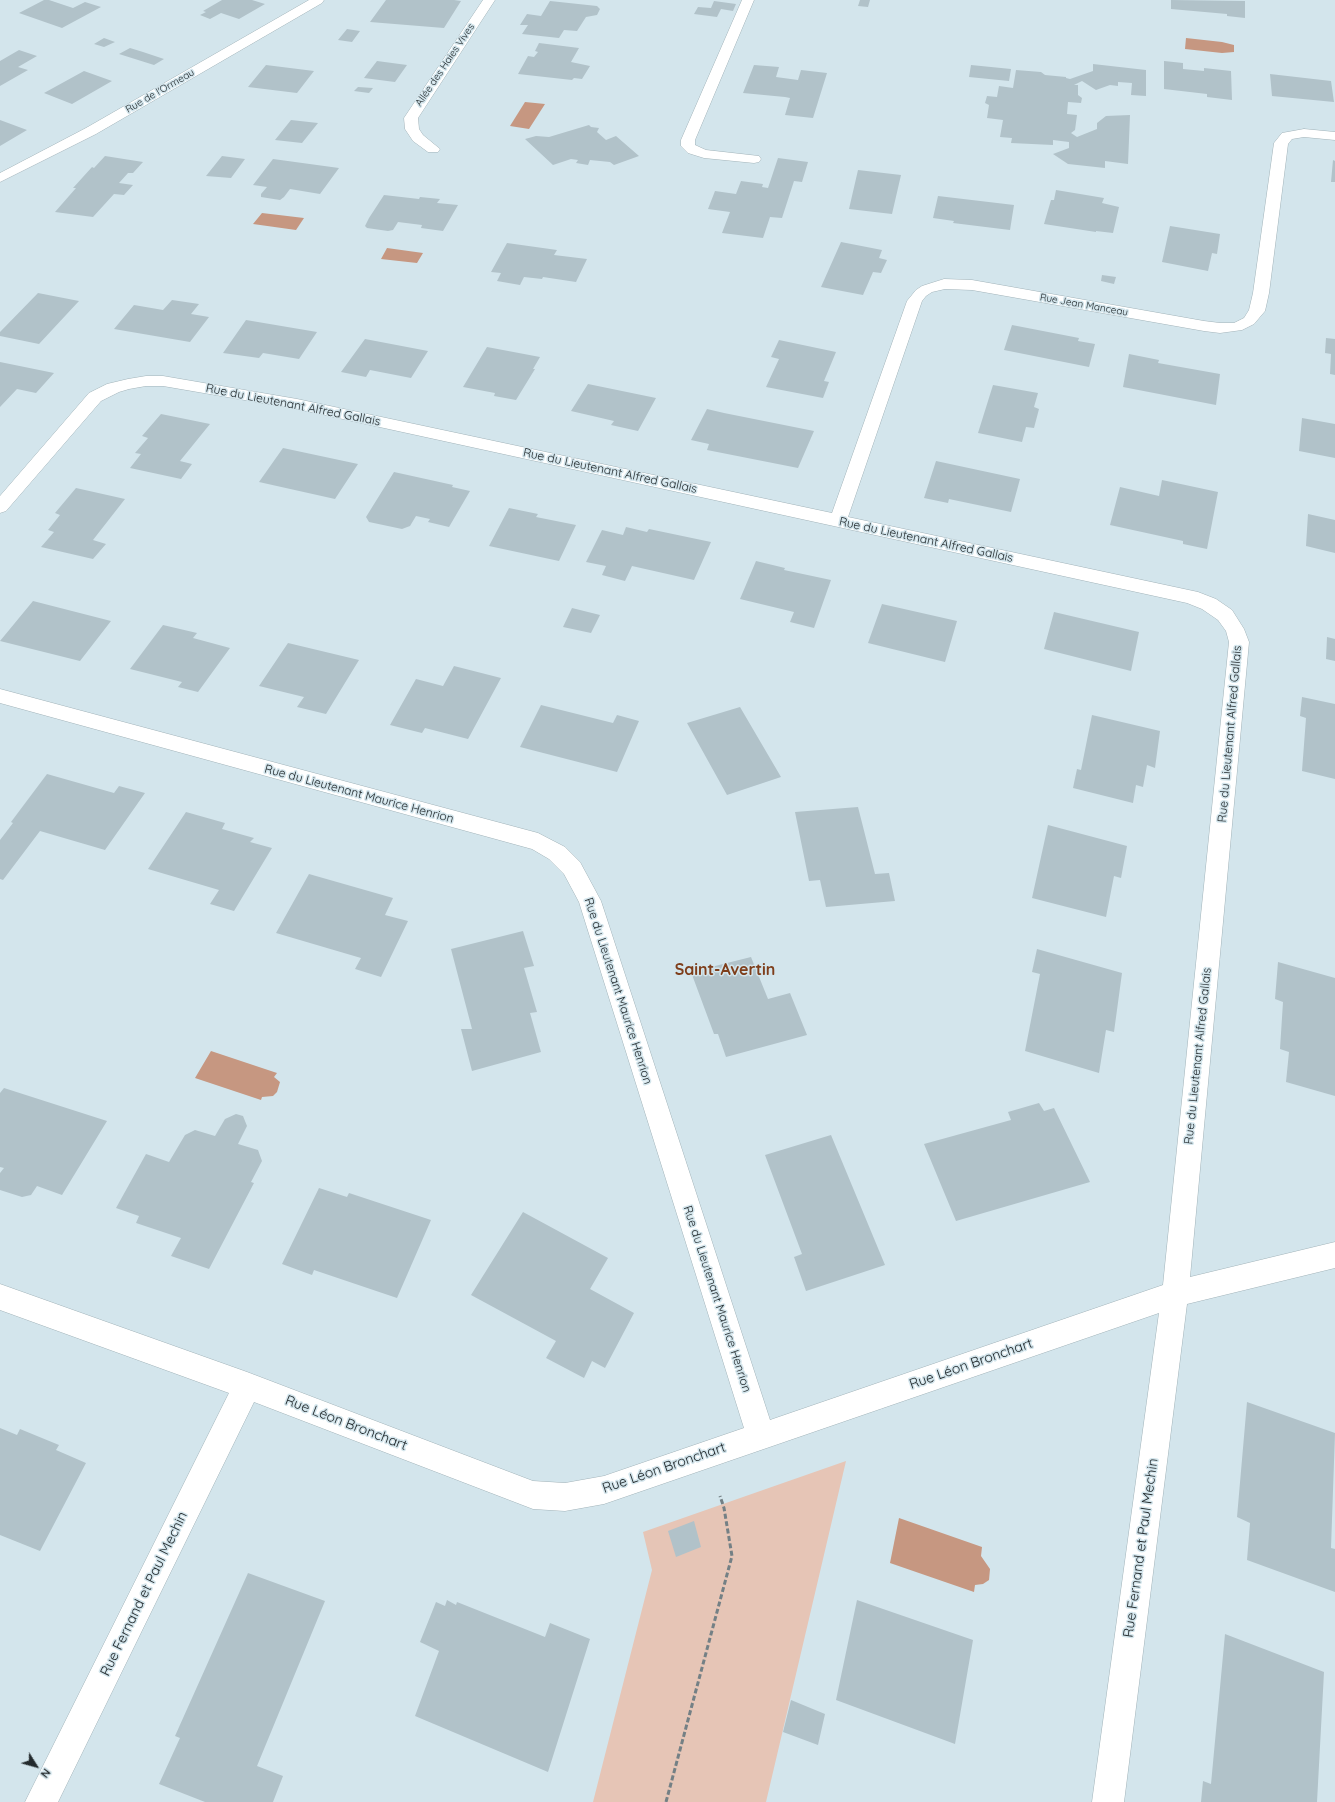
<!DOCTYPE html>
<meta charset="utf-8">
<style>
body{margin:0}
#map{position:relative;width:1335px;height:1802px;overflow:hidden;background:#d3e5ec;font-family:Quicksand,sans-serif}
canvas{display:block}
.north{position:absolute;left:16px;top:1746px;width:40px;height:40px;-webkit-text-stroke:3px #d3e5ec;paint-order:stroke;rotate:127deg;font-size:11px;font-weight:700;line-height:16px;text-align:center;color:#232a2d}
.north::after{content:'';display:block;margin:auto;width:14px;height:18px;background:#232a2d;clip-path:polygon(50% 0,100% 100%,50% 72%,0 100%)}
</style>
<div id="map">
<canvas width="1335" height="1802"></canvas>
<div class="north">N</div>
</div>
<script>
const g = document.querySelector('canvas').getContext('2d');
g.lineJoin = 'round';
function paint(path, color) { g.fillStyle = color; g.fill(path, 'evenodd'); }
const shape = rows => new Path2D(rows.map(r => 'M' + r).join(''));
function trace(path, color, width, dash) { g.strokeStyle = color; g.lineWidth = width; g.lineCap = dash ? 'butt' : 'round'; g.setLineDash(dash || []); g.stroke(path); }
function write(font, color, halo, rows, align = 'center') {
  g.font = font + ' Quicksand,sans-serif'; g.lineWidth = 3; g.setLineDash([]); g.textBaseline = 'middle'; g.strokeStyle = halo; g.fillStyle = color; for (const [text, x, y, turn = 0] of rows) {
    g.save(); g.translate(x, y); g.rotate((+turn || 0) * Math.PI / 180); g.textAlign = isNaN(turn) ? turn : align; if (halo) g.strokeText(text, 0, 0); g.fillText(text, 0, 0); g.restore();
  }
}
paint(shape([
 [846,1461,766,1802,593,1802,652,1570,643,1532]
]), '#e6c5b6');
paint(shape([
 [1186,38,1222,42,1234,45,1234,52,1222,53,1185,49],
 [525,102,545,104,529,129,510,126],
 [262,213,304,218,296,230,253,224],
 [387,248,423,253,417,263,381,259],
 [211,1051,277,1073,274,1077,280,1082,277,1092,273,1096,262,1097,261,1100,195,1078],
 [899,1518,982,1547,981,1556,990,1569,989,1580,983,1584,975,1585,974,1592,890,1563]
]), '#c69781');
paint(shape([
 [44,0,49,0,73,8,85,2,101,7,62,28,19,13],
 [222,0,252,0,265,4,239,19,221,13,210,19,200,15,206,12,203,11],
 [386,0,454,0,461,1,444,28,370,22],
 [860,0,870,0,868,7,858,6],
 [1171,0,1245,1,1245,18,1227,16,1227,14,1171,9],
 [550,1,597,6,600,9,597,15,586,17,577,31,564,30,559,38,522,34,528,25,520,25,527,14,541,16],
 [714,1,736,4,733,11,721,9,717,17,694,14,698,7,711,8],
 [347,29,360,31,352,42,338,40],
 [104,38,115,42,104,47,94,44],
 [539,43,579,48,571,62,590,66,582,79,574,78,572,80,518,74,528,56,534,57,538,52,535,51],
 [130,48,143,52,164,59,154,65,119,54],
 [19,50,37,56,18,67,28,70,0,86,0,61],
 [377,61,407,65,395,82,364,78],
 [1164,61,1183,63,1183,69,1204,71,1204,68,1231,71,1232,100,1207,97,1207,94,1164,89],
 [1093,64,1146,70,1146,96,1131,95,1132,83,1118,82,1118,86,1110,85,1096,90,1082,81,1074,85,1078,85,1078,95,1082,98,1081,103,1068,102,1067,114,1077,115,1075,130,1071,133,1077,137,1097,129,1097,123,1106,116,1130,115,1128,164,1105,161,1105,168,1068,164,1053,154,1069,148,1069,142,1053,140,1053,145,1011,143,1012,138,1000,137,1003,120,987,118,989,105,985,103,987,96,997,97,999,86,1013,88,1016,70,1041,72,1045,75,1066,77,1066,78,1070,79,1093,71],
 [266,65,314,71,297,93,248,87],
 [754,65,779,67,776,77,798,80,801,70,827,73,813,118,785,115,790,98,785,97,743,93],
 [971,65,1011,69,1009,81,969,77],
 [84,71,112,81,72,104,44,93],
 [1270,74,1331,81,1334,102,1272,96],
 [358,87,373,88,369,93,354,91],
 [0,120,27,130,0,146],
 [291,120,318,123,302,143,275,140],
 [589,125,591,127,599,128,597,132,606,140,616,136,639,156,614,165,610,162,590,160,588,165,576,163,578,160,571,159,553,165,525,139,536,136,549,137],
 [105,156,143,162,133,173,128,173,119,183,133,185,124,195,114,194,93,217,55,212,76,188,73,188,92,167,94,168],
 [222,156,245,159,231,178,206,176],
 [778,158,808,162,802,182,794,181,782,218,770,217,763,238,722,233,730,212,708,209,715,191,736,194,741,181,763,184,762,187,768,188],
 [273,159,339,168,320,194,290,189,284,197,280,200,261,197,261,194,267,187,253,185],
 [1333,160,1335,161,1335,182,1331,182],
 [858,170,901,175,892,214,849,209],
 [1056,190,1104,198,1102,203,1119,207,1113,233,1096,231,1096,232,1044,224,1051,200,1054,200],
 [384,195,419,199,420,197,440,199,437,203,458,205,443,231,421,228,422,225,398,222,393,230,388,231,367,228,365,226,369,218],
 [938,196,1014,205,1010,230,953,223,954,221,933,218],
 [1170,226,1220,234,1217,254,1212,253,1208,271,1162,262],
 [841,242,882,250,879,258,887,260,881,273,873,272,863,295,821,287],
 [507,243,557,250,554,255,587,259,576,282,543,277,542,279,524,277,520,285,497,281,501,273,491,272],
 [1102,275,1116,277,1114,284,1101,281],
 [38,293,79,301,39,344,0,336,0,332],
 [172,300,199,304,191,314,209,317,190,342,114,329,134,305,163,310],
 [246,320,317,332,299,359,263,353,259,358,223,353],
 [1012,325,1079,338,1078,341,1095,344,1089,367,1004,350],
 [1326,338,1335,339,1335,375,1330,374,1331,354,1325,353],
 [365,339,428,351,411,378,370,370,366,377,341,372],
 [779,340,836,352,824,381,829,382,823,398,766,387,779,359,771,357],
 [487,347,540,357,533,369,535,369,516,400,494,396,495,393,463,387],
 [1129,354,1159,360,1158,363,1220,374,1216,405,1123,387],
 [0,362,54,373,36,393,17,389,0,407],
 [588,384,656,398,638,431,611,425,614,421,571,411],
 [993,385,1038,393,1034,407,1039,409,1034,428,1026,427,1022,442,978,433],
 [707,409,724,413,814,431,798,468,707,450,709,444,691,440],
 [161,414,210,424,180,461,192,464,181,479,130,468,141,454,135,453,148,438,142,436],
 [1302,418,1335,424,1335,458,1299,451],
 [283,448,358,464,335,499,259,482],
 [936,461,1020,479,1011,512,949,499,948,503,924,498],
 [394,472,453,485,452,487,470,491,449,527,428,522,430,519,416,516,410,526,402,529,369,522,366,517],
 [1162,480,1218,492,1207,549,1183,544,1183,541,1110,525,1120,487,1159,496],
 [76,488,125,499,93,540,106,544,93,559,41,547,54,532,48,530,60,515,55,513],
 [509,508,538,514,536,517,576,525,559,561,489,546],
 [1308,514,1335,520,1335,553,1306,546],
 [626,527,647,532,649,529,711,542,694,580,632,566,625,581,602,575,606,566,586,562,602,530,623,535],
 [756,561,785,568,784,570,831,580,814,628,790,622,794,612,740,599],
 [33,601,111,621,80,661,0,641],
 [882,604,957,621,945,662,868,643],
 [572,608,600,615,591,633,563,627],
 [1054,612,1139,632,1131,671,1044,649],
 [163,625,197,633,193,638,230,648,198,692,178,687,182,682,130,669],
 [1327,637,1335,639,1335,661,1326,659],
 [288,643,359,660,326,714,297,707,304,697,259,686],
 [454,666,501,678,468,739,425,728,422,733,390,725,416,679,443,686],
 [1302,697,1335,704,1335,779,1302,771,1306,718,1300,716],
 [541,705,613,723,617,715,639,721,617,772,520,747],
 [740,707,781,777,727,795,687,723],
 [1092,715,1160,731,1155,768,1147,765,1143,787,1136,785,1133,803,1073,788,1077,769,1081,770],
 [47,774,114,793,119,786,145,793,105,850,40,831,3,880,0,879,0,840,13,823,11,822],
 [858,807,875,874,889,873,895,901,826,907,820,880,809,881,795,812],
 [186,812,225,823,222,829,254,838,250,842,272,848,234,911,210,904,219,890,148,869],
 [1048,825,1127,846,1121,878,1114,876,1106,917,1032,898],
 [309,874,393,898,385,915,408,921,381,977,355,969,361,958,276,933],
 [523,931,534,966,524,968,537,1012,530,1013,541,1052,472,1071,461,1029,472,1029,451,949],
 [1037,949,1122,973,1114,1032,1106,1030,1099,1073,1025,1051,1040,974,1032,972],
 [751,957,768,999,790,993,807,1035,726,1057,718,1034,714,1034,691,972],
 [1278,962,1335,978,1335,1096,1286,1082,1289,1052,1280,1049,1283,1002,1275,999],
 [4,1088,107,1121,62,1195,37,1186,31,1195,22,1197,0,1190,0,1173,4,1168,0,1167,0,1093],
 [1039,1103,1044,1111,1054,1108,1090,1182,956,1221,924,1144,1011,1120,1008,1112],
 [236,1114,243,1116,247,1126,238,1144,258,1150,262,1161,251,1182,254,1183,209,1269,171,1256,181,1238,136,1223,139,1216,116,1208,146,1154,169,1162,185,1135,195,1130,215,1136,225,1119],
 [831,1135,885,1265,806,1291,794,1257,802,1254,765,1155],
 [319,1188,347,1197,349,1193,431,1220,397,1298,314,1270,312,1275,282,1264],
 [523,1212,608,1258,590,1289,634,1313,605,1368,592,1361,584,1378,546,1358,556,1341,471,1295],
 [1247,1402,1335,1433,1331,1548,1335,1549,1335,1592,1247,1560,1250,1523,1237,1517],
 [0,1428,17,1435,20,1429,59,1445,56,1450,86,1463,40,1551,0,1535],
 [694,1521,701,1547,676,1557,668,1531],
 [248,1573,325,1601,257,1766,283,1776,273,1802,205,1802,159,1784,180,1738,175,1736],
 [447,1600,456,1605,457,1602,545,1637,550,1623,590,1639,548,1772,415,1716,439,1651,420,1642,436,1602,445,1606],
 [857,1600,973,1640,955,1744,836,1700],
 [1225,1634,1324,1672,1317,1802,1201,1802,1203,1781,1211,1784],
 [791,1700,825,1714,818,1745,783,1732]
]), '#b1c2c9');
const lane = shape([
 [742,0,754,0,695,140,695,145,706,150,759,156,761,159,759,162,754,163,704,158,688,153,681,146,681,140,742,0]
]);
const street = shape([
 [309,0,324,0,322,3,96,134,0,182,0,173,86,128,309,0],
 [483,0,495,0,418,118,419,129,423,135,440,149,438,152,428,152,413,141,405,129,404,118,483,0],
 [1304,129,1335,132,1335,140,1304,137,1292,139,1288,144,1269,293,1265,311,1254,324,1242,330,1220,333,1204,331,972,290,945,289,932,292,926,296,922,301,848,517,1198,592,1216,599,1232,610,1244,629,1249,642,1190,1277,1335,1242,1335,1268,1187,1304,1124,1802,1092,1802,1159,1313,604,1504,565,1511,533,1509,254,1402,58,1802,25,1802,229,1393,0,1310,0,1284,247,1372,533,1481,565,1483,604,1476,744,1428,579,902,564,874,549,859,532,849,0,703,0,689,538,833,565,847,580,862,601,901,770,1420,1163,1285,1229,642,1226,631,1218,620,1202,609,1187,603,297,409,163,386,146,386,129,389,119,392,101,401,6,511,0,513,0,496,89,393,107,384,128,379,146,376,163,376,297,399,832,513,907,301,916,290,922,286,944,279,972,280,1204,321,1220,323,1234,323,1244,318,1249,310,1253,293,1274,143,1282,133,1304,129]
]);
trace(lane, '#a2b3b9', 1);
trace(street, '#a2b3b9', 1);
trace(shape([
 [666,1802,732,1556,724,1508,720,1496]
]), '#748085', 3, [5, 2.5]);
paint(lane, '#fff');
paint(street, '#fff');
write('10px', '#232a2d', '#d3e5ec', [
 ["Allée des Haies Vives",445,65,-56],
 ["Rue de l'Ormeau",160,91,-30],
 ["Rue Jean Manceau",1084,305,10]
]);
write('12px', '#232a2d', '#d3e5ec', [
 ["Rue du Lieutenant Alfred Gallais",293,405,11],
 ["Rue du Lieutenant Alfred Gallais",610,471,12],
 ["Rue du Lieutenant Alfred Gallais",926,540,12],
 ["Rue du Lieutenant Alfred Gallais",1230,734,-85],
 ["Rue du Lieutenant Maurice Henrion",359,794,15],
 ["Rue du Lieutenant Maurice Henrion",618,991,72],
 ["Rue du Lieutenant Alfred Gallais",1198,1056,-84],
 ["Rue du Lieutenant Maurice Henrion",717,1299,72]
]);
write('14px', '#232a2d', '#d3e5ec', [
 ["Rue Léon Bronchart",971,1364,-19],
 ["Rue Léon Bronchart",346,1423,21],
 ["Rue Léon Bronchart",664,1468,-19],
 ["Rue Fernand et Paul Mechin",1141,1548,-82],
 ["Rue Fernand et Paul Mechin",144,1594,-64]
]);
write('bold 16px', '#7e3e1b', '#d3e5ec', [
 ["Saint-Avertin",725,970]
]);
</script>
